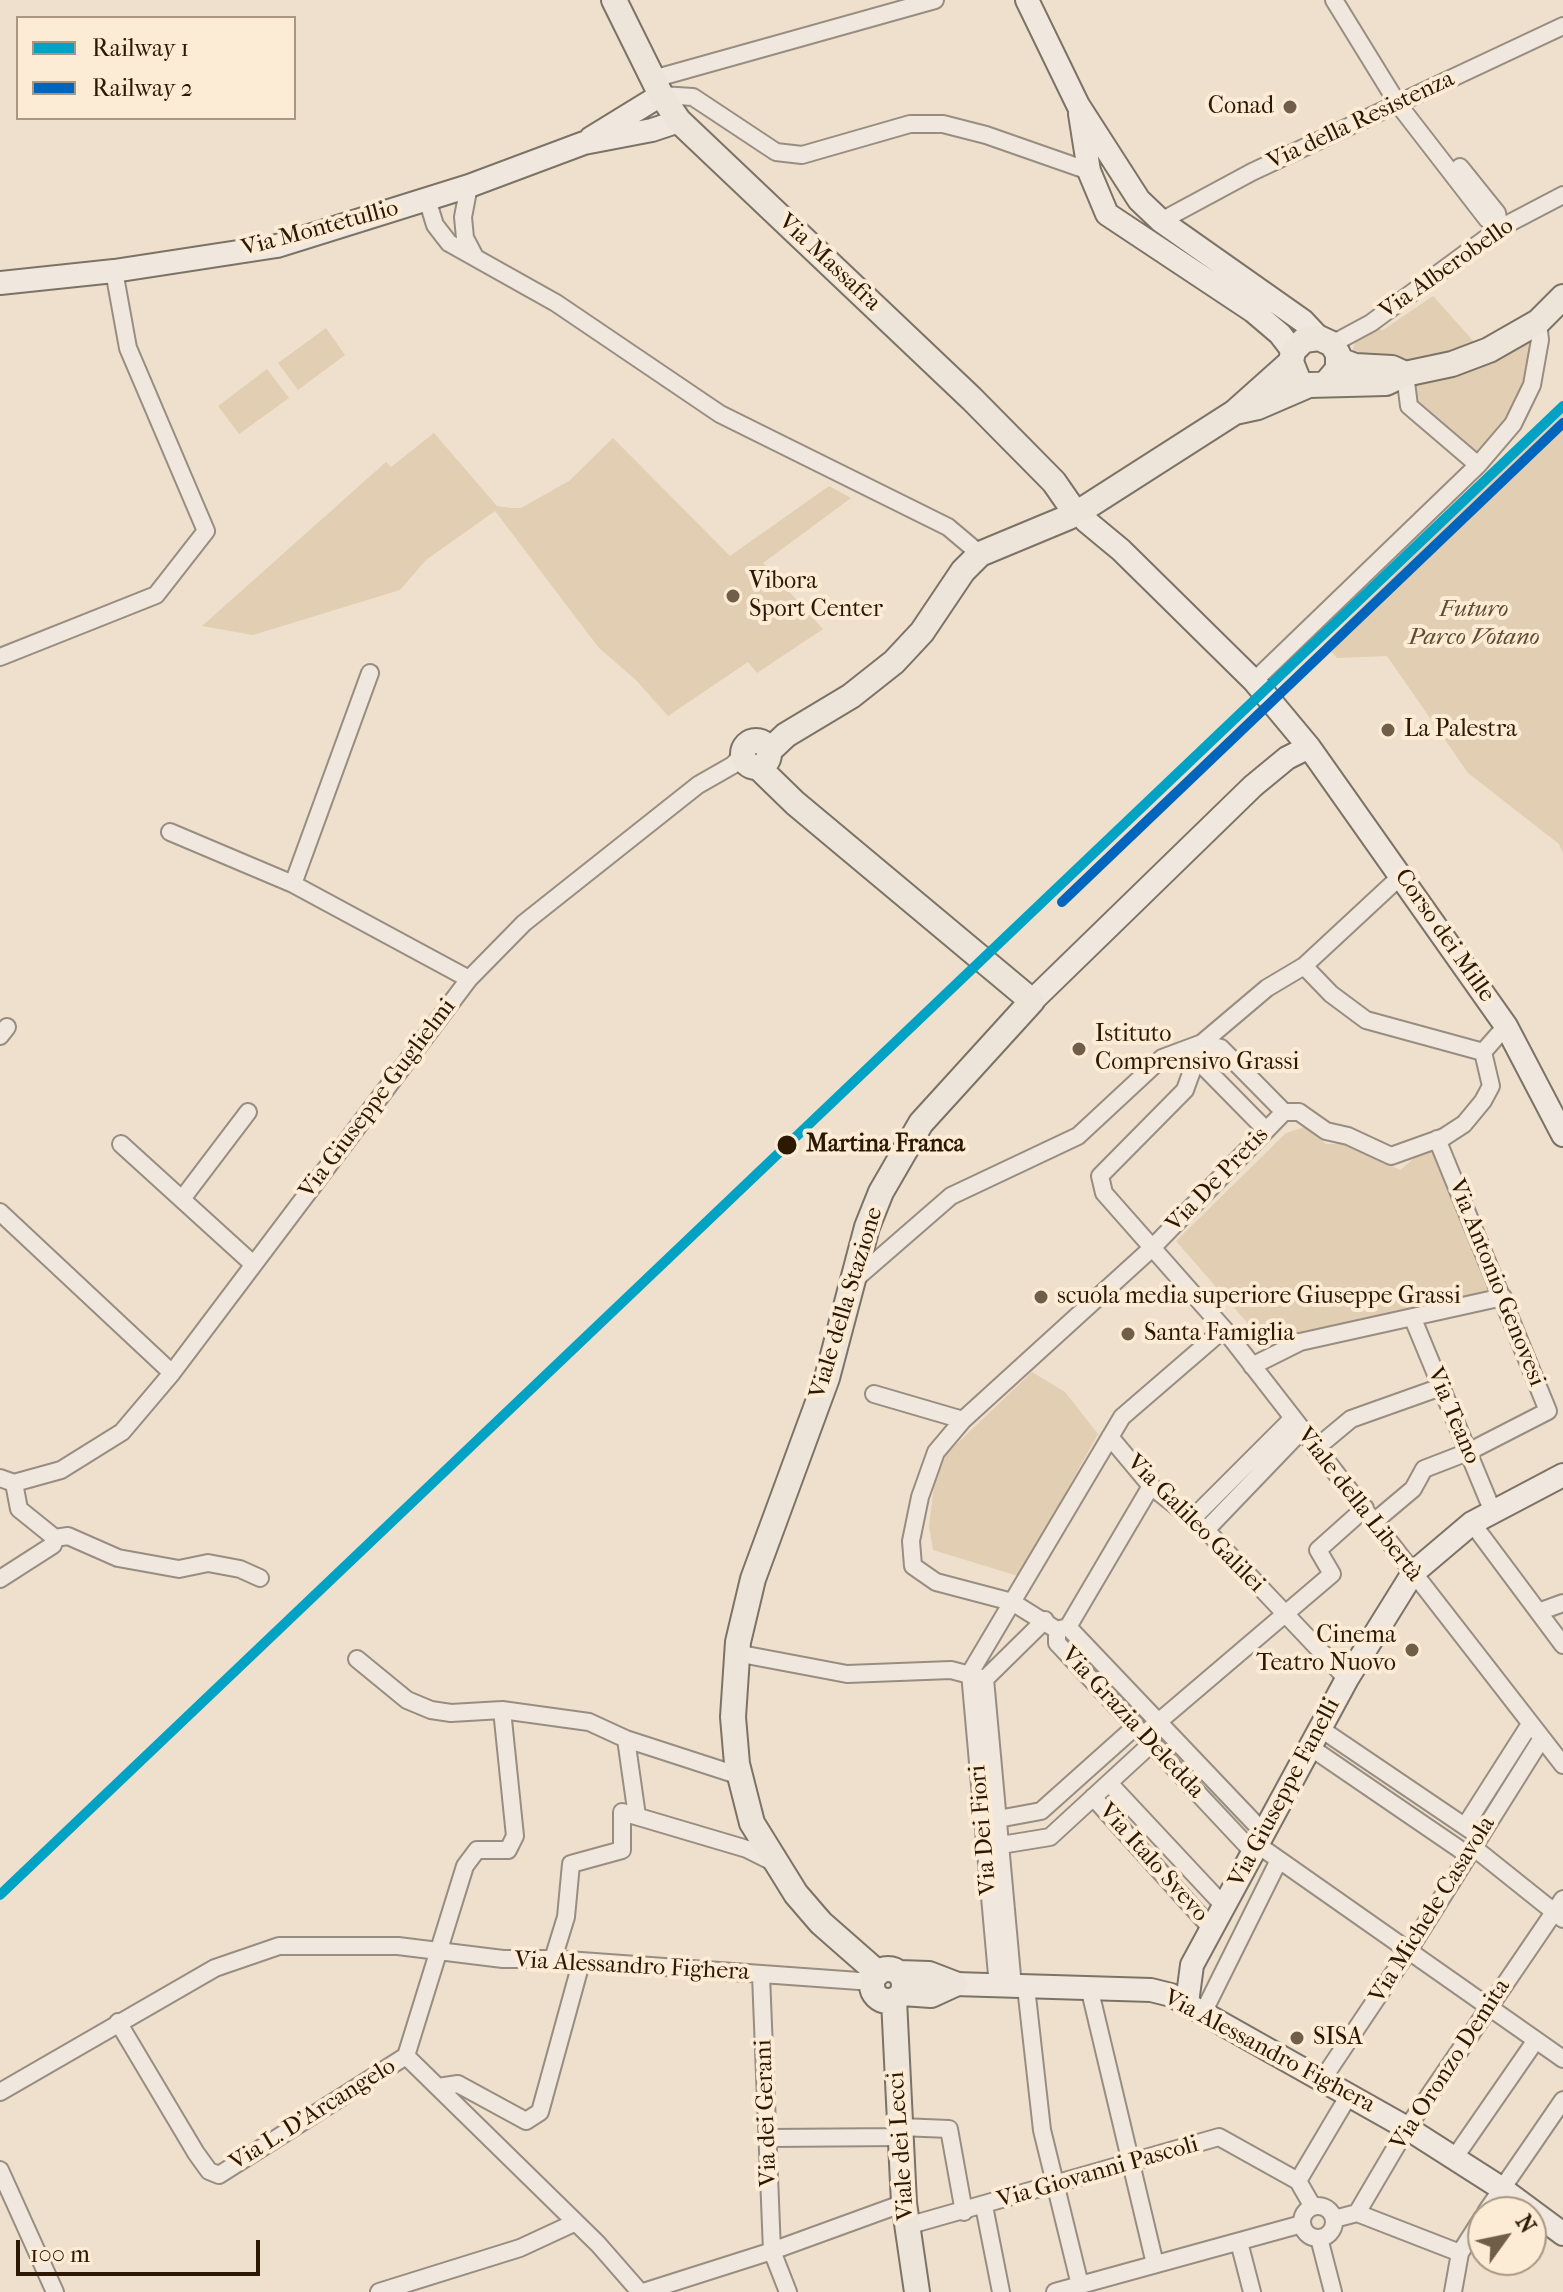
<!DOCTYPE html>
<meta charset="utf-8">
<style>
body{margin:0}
#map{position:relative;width:1563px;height:2292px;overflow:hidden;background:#eee0cc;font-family:"IM FELL French Canon",serif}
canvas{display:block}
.legend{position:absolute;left:16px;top:16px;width:280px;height:104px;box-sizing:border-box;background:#fdecd5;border:2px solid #a99781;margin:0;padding:10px 14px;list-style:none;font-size:24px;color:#2c1803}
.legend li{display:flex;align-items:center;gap:16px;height:40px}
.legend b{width:40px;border:2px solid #a99781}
.north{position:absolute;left:1467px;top:2196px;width:80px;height:80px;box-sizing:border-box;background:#fdecd5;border:2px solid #a99781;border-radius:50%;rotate:57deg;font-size:22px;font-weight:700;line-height:32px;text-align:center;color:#2c1803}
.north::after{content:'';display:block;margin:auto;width:28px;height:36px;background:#705e49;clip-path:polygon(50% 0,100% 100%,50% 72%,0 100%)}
.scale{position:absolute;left:16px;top:2240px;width:244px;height:36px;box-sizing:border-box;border:4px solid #2c1803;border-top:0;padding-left:10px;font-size:24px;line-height:28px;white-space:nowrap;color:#2c1803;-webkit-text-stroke:6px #fdecd5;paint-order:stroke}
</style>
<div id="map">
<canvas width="1563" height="2292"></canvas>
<ul class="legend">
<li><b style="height:10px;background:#02a2c4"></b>Railway 1</li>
<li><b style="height:10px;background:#0065bd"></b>Railway 2</li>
</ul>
<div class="north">N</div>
<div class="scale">100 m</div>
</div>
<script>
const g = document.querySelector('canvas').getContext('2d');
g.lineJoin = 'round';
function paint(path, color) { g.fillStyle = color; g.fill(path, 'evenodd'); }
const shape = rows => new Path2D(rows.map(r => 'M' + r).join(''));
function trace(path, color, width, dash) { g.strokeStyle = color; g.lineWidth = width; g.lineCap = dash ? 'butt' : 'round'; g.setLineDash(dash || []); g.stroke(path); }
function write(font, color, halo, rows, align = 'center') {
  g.font = font + ' "IM FELL French Canon",serif'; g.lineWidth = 8; g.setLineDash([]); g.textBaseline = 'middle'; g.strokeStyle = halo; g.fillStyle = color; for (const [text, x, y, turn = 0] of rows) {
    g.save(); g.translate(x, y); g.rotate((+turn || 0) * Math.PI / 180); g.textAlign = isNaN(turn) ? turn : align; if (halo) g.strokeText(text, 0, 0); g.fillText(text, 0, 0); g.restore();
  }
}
paint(shape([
 [1433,296,1476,344,1412,361,1365,362,1352,352,1356,340,1375,328,1383,330],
 [326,328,345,355,298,390,278,363],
 [1532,336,1526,385,1507,420,1480,455,1415,403,1410,379],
 [267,369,289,398,239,434,218,406],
 [1563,409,1563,853,1559,844,1468,773,1387,656,1337,658,1324,644],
 [434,433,497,506,510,508,521,508,569,481,613,438,730,556,829,486,851,498,763,563,823,629,757,673,748,662,668,716,636,680,599,648,495,511,426,560,400,590,253,635,202,626,386,462,391,467],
 [1305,1127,1326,1144,1347,1144,1400,1170,1437,1139,1503,1297,1300,1342,1264,1342,1176,1241,1286,1133],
 [1032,1372,1065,1392,1098,1434,1068,1488,1035,1564,1018,1576,933,1550,929,1526,934,1485,946,1454]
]), '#e2ceb3');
const street = shape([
 [1334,0,1398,104,1487,219,1500,228],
 [653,79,935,0],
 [661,95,693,97,776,152,802,155,910,124,943,124,986,135,1089,171],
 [1460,167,1497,213,1500,228],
 [469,186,463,217,465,238,475,257],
 [427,199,435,225,449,243,556,303,720,414,948,527,980,554],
 [1161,221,1252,172,1563,26],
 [1332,344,1371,323,1500,228,1563,195],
 [1405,374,1409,406,1478,465],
 [0,657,156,595,206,531,128,348,114,271],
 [1254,681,1478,465,1513,424,1532,385,1540,340,1538,322],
 [170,832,293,884,469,979],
 [293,884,370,673],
 [1304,966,1331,994,1366,1020,1483,1052],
 [0,1036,7,1027],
 [1202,1043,1185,1090,1100,1176,1104,1193,1224,1329,1563,1765],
 [1202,1043,1221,1048,1284,1112],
 [1202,1048,1204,1067,1266,1130],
 [1284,1112,1299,1112,1326,1131,1348,1136,1391,1156,1444,1137,1464,1124,1483,1101,1491,1086,1483,1052,1506,1026],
 [121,1144,253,1264],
 [182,1199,248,1112],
 [0,1212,172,1373],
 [852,1282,951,1196,1078,1136,1162,1058,1202,1043,1267,988,1304,966,1402,875],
 [1413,1319,1493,1512],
 [1252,1366,1300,1342,1503,1297],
 [874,1394,963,1420],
 [1110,1437,1151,1486,1206,1530,1347,1679],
 [1315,1449,1351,1419,1441,1387],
 [0,1478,14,1483,61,1470,122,1432,172,1373,469,979,524,923,698,785,733,765,743,754],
 [1192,1519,1292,1419],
 [1375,1521,1413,1489,1424,1469,1468,1452,1548,1411,1437,1139],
 [1472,1523,1563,1645],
 [1206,1530,1301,1431],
 [55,1538,68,1536,118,1558,179,1569,208,1563,240,1569,260,1578],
 [0,1579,53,1545,55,1538,19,1509,14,1483],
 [1541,1611,1563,1603],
 [1068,1627,1264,1833],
 [1057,1630,1012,1602,936,1582,913,1566,911,1541,920,1497,936,1452,963,1420,1152,1248,1284,1112],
 [1057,1630,1057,1643,1253,1852],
 [1057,1630,1068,1627,1151,1486],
 [736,1653,847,1674,951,1670,985,1679,1013,1987],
 [357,1659,407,1700,431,1710,451,1713,502,1710],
 [985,1679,1045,1620],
 [1321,1729,1479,1836],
 [1143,1735,1332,1574,1318,1550,1365,1508],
 [626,1739,637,1816],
 [1310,1747,1468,1855],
 [1109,1783,1224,1906],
 [1093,1797,1212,1929],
 [998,1819,1041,1811,1135,1727],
 [1465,1826,1530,1724],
 [1001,1845,1050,1837,1151,1744],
 [1258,1845,1563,2059],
 [1473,1847,1563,1919],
 [553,1959,566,1917,571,1864,622,1850,622,1812,747,1849,773,1862],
 [761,1975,772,2251,788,2292],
 [998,1986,970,1673,1122,1417,1224,1329],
 [1026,1987,1042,2130,1080,2285],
 [1089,1987,1155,2264],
 [1203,2013,1279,1860],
 [118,2022,196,2153,209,2171,219,2175,406,2056],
 [406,2056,465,1866,477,1850,508,1850,515,1836,502,1710,589,1722,626,1739,740,1776],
 [406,2056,598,2244,640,2292],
 [1322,2080,1409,1950,1542,1738],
 [438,2087,458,2084,526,2121,540,2112,581,1963],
 [0,2092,215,1968,279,1946,398,1946,503,1959,553,1959,873,1982],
 [900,2127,949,2129,964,2212],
 [768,2138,901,2137],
 [1455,2157,1536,2040],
 [0,2170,55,2292],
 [1298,2181,1349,2095],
 [984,2206,1001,2292],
 '1302 2222a16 16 0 1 1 32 0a16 16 0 1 1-32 0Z',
 [1486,2212,1563,2100],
 [1357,2213,1460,2253],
 [1334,2219,1357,2213,1407,2128,1563,1899],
 [907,2226,1219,2137,1298,2181,1313,2207],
 [1319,2238,1333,2292],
 [1239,2242,1252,2292],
 [379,2292,520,2248,574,2223],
 [643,2292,772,2251,904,2203],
 [1055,2292,1302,2224],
 [1453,2292,1460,2253,1483,2217]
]);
const secondary = shape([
 [1027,0,1078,105,1139,200,1161,221,1303,321,1319,338],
 [1080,114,1089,171,1107,214,1253,311,1280,334,1293,351],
 [591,138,661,95],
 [0,283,114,271,277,246,469,186,584,143,652,130,679,121],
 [1086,521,1121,550,1254,681,1309,747,1506,1026,1563,1135],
 [1032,1001,1253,786,1287,758,1309,747],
 [955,1984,1151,1990,1171,1995,1407,2128,1501,2188,1563,2234],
 [1187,2003,1192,1965,1347,1679,1413,1573,1472,1523,1563,1475]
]);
const primary = shape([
 [614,0,661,95,679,121,972,399,1054,482,1072,508],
 [1339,360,1355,366,1392,368,1405,374],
 [1297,377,1291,362,1293,351,1304,340,1319,338,1332,344,1338,354,1338,369,1327,382],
 [1235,412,1258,407,1309,385,1386,383,1405,374,1452,364,1489,350,1538,322,1563,297],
 [1085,508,1235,412,1291,362],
 '743 754a13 13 0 1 1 26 0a13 13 0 1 1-26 0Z',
 [769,751,786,735,851,696,894,662,922,632,963,571,980,554,1069,517],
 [758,767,795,803,1032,1001,921,1123,881,1192,867,1227,827,1378,753,1579,738,1642,733,1717,737,1764,752,1823,796,1894,821,1923,878,1973],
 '872 1985a16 16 0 1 1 32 0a16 16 0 1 1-32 0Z',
 [899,1973,929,1974,955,1984],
 [902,1993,931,1995,955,1984],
 [894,2000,904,2203,917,2292]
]);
trace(street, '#988d80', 20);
trace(secondary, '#7c7265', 26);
trace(primary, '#7c7265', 28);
trace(street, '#f0e8df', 16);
trace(secondary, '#f0e8df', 22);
trace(primary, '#ede5da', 24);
trace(shape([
 [0,1895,1563,406]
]), '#02a2c4', 10);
trace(shape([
 [1062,902,1563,423]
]), '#0065bd', 10);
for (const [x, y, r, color] of [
 [1290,107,8,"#705e49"],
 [733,596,8,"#705e49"],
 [1388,730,8,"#705e49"],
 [1079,1049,8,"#705e49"],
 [787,1145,11,"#2c1803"],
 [1041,1297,8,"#705e49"],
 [1128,1334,8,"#705e49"],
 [1412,1650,8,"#705e49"],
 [1297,2038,8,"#705e49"]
]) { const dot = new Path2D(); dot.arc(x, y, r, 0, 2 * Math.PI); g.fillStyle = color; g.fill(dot); trace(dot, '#fdecd5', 3); }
write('24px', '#2c1803', '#fdecd5', [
 ["Conad",1274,107,"right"],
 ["Vibora",749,582],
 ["Sport Center",749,610],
 ["La Palestra",1404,730],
 ["Istituto",1095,1035],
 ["Comprensivo Grassi",1095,1063],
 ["scuola media superiore Giuseppe Grassi",1057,1297],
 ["Santa Famiglia",1144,1334],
 ["Cinema",1396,1636,"right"],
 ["Teatro Nuovo",1396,1664,"right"],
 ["SISA",1313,2038]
], 'left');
write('24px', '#2c1803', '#fdecd5', [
 ["Via della Resistenza",1361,121,-25],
 ["Via Montetullio",320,229,-15],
 ["Via Massafra",829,263,43],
 ["Via Alberobello",1447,269,-35],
 ["Corso dei Mille",1444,936,55],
 ["Via Giuseppe Guglielmi",378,1099,-53],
 ["Via De Pretis",1218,1180,-46],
 ["Via Antonio Genovesi",1496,1283,68],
 ["Viale della Stazione",847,1303,-73],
 ["Via Teano",1453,1416,67],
 ["Viale della Libertà",1359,1505,52],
 ["Via Galileo Galilei",1195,1524,45],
 ["Via Grazia Deledda",1132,1723,47],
 ["Via Giuseppe Fanelli",1285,1793,-62],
 ["Via Dei Fiori",984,1830,-95],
 ["Via Italo Svevo",1153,1863,48],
 ["Via Michele Casavola",1433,1910,-58],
 ["Via Alessandro Fighera",632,1967,3],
 ["Via Alessandro Fighera",1269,2052,28],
 ["Via Oronzo Demita",1451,2065,-57],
 ["Via dei Gerani",767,2113,-92],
 ["Via L. D'Arcangelo",313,2115,-32],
 ["Viale dei Lecci",902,2146,-94],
 ["Via Giovanni Pascoli",1098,2173,-16]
]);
write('italic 24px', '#604a32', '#fdecd5', [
 ["Futuro",1474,610],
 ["Parco Votano",1474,638]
]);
write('bold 24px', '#2c1803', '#fdecd5', [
 ["Martina Franca",806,1145]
], 'left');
</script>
